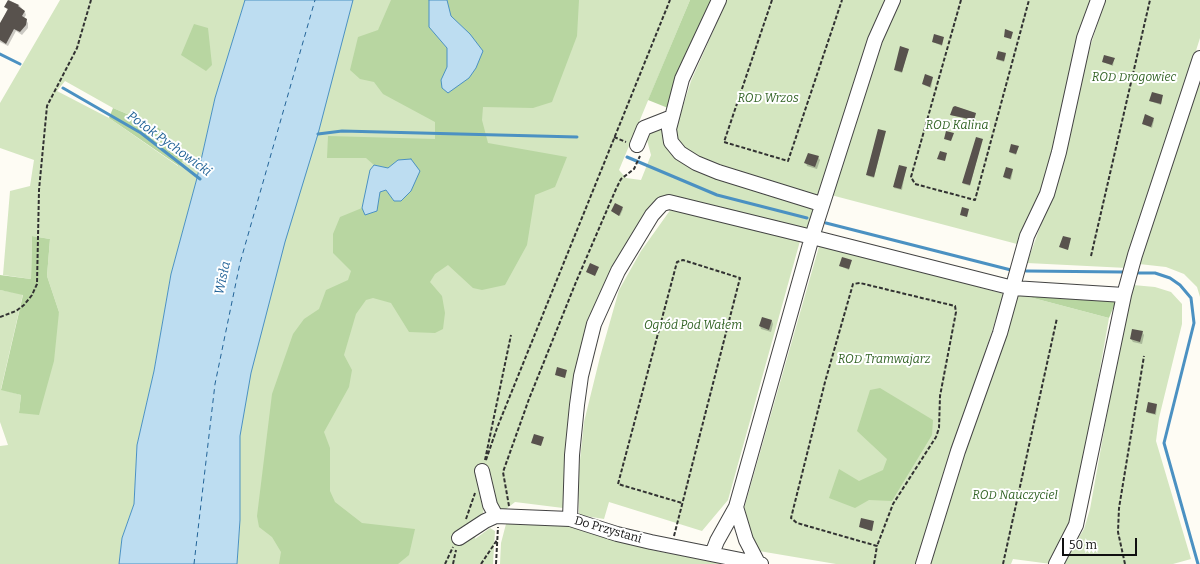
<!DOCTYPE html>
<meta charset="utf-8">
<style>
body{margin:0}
#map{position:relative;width:1200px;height:564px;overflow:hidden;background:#fefcf4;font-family:Bitter,serif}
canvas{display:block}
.scale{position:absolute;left:1062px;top:538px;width:75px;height:18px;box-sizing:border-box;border:2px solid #101010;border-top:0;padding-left:5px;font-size:12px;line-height:14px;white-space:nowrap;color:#101010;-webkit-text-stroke:3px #fff;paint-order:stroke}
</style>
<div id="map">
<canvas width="1200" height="564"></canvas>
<div class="scale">50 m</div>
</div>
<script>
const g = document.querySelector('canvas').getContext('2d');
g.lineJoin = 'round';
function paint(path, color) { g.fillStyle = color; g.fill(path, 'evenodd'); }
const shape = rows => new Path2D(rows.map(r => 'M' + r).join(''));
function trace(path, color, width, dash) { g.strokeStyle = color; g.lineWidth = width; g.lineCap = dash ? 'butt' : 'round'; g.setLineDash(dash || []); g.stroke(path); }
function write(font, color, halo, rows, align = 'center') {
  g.font = font + ' Bitter,serif'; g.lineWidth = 4; g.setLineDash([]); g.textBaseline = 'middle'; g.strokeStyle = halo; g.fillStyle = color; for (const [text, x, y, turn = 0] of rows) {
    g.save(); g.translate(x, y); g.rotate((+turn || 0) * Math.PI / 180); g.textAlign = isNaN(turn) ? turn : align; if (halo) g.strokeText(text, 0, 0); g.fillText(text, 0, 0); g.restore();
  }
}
paint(shape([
 [60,0,245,0,215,98,197,178,171,274,154,371,137,445,134,504,122,538,119,564,0,564,0,446,8,445,0,422,0,290,23,294,1,389,21,395,19,413,59,312,47,276,50,239,32,236,31,279,3,275,10,191,30,186,34,160,0,148,0,103],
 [65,81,113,108,158,127,188,154,178,166,109,118,57,91],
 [351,0,690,0,619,170,626,178,641,180,651,155,647,140,652,127,662,123,669,145,817,210,811,229,802,231,665,197,595,311,563,508,515,502,505,510,485,506,475,539,490,528,495,531,493,564,237,564,240,520,240,436,248,384,259,331,264,321,278,267,280,250],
 [727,0,886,0,818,196,687,155,675,140,676,128,691,81],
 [900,0,1091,0,1040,197,1017,244,831,195,877,54,894,10],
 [1105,0,1200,0,1200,38,1127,268,1027,263,1059,175,1084,66],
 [1200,71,1200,297,1197,287,1184,274,1166,267,1139,264],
 [671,209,800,241,728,500,702,531,609,502,604,519,579,515,578,479,584,422,600,357,619,290,641,251],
 [820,243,1004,294,916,564,836,564,759,551,746,528,743,512],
 [1133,285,1155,287,1171,292,1182,304,1182,324,1159,418,1156,441,1191,559,1173,564,1063,564,1084,529,1090,509,1122,331],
 [1018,294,1109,318,1075,510,1051,564,1013,559,1011,564,927,564],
 [514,521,565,523,652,550,724,564,500,564,501,543,506,524]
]), '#d4e6c0');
paint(shape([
 [391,0,429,0,429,27,447,48,447,67,441,80,470,34,451,16,447,0,579,0,577,36,552,102,533,108,483,107,482,120,488,143,567,157,555,187,535,195,527,245,505,285,482,290,473,288,448,265,435,274,430,282,442,296,445,313,443,329,435,333,409,332,391,303,373,298,366,300,356,314,344,355,352,370,349,387,324,432,330,448,330,491,335,502,362,523,415,529,409,555,398,564,279,564,281,552,272,537,259,527,257,516,272,394,293,334,304,319,319,309,326,290,348,280,351,271,333,253,333,234,340,217,362,208,365,215,380,192,386,190,394,201,398,160,388,168,374,165,366,158,327,158,328,136,435,139,435,122,383,94,374,82,360,79,350,70,358,37,378,30],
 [690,0,713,0,668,108,648,100],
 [194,24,208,28,212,65,206,71,181,55],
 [113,108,158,127,188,154,179,166,109,118],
 [32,236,50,239,47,276,59,312,54,361,39,415,19,413,21,395,1,390,23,295,0,290,0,275,31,279],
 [1018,294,1116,301,1109,318],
 [880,388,933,420,932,435,892,501,869,500,855,508,829,498,839,469,859,481,883,470,887,459,857,431,870,390]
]), '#b8d6a1');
const water = shape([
 [245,0,353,0,318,134,285,242,251,373,240,436,240,520,237,564,119,564,122,538,134,504,137,445,154,371,171,274,197,178,215,98,245,0],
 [429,0,447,0,451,16,470,34,483,51,476,68,469,78,448,93,442,88,441,80,447,67,447,48,429,27,429,0],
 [411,159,420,171,411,191,401,201,394,201,386,190,380,192,377,211,365,215,362,208,370,170,374,165,388,168,398,160,411,159]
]);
paint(water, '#bdddf1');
trace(water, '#4b91c2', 1);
paint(shape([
 [9,0,19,5,25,12,26,15,24,18,28,23,28,28,22,35,16,31,8,46,0,42,0,26,7,10,6,7],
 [943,37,942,46,933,42],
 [908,49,902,73,896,71,895,70],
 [1006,54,1004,62,998,60,997,59],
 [1114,58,1113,66,1103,62],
 [933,77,931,88,924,85,923,84],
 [1162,96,1161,105,1150,101],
 [976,113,974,121,951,115],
 [1145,116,1154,120,1152,128,1143,124],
 [885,132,874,178,868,176,867,174],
 [982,140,970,186,964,184,963,183],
 [1018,147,1016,155,1011,153,1010,152],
 [818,157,820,160,817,169,807,166,806,163],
 [906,168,902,190,894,188,894,187],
 [1013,170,1011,180,1005,178,1004,177],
 [615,204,623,209,620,216,612,211],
 [851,261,849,270,840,266],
 [762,318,772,321,773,324,771,332,761,329,760,326],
 [1142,332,1144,335,1142,344,1133,342,1131,339],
 [1149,404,1157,405,1156,415,1148,413],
 [873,522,872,531,860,527]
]), '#0003');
trace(shape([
 [0,54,20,64],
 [63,88,141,133,200,179],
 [318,134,342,131,577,137],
 [627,157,717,195,807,218],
 [826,223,1011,270],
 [1026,271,1123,272],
 [1139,273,1155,273,1170,278,1180,285,1191,298,1194,323,1164,443,1198,564]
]), '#4b91c2', 3);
trace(shape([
 [194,564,215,384,240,263,315,0]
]), '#236498', 1, [5, 4]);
paint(shape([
 [8,0,19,5,18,6,25,11,22,16,27,19,26,25,20,32,14,29,6,44,0,40,0,23,8,9,4,7],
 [1005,29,1013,32,1011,39,1004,37],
 [934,34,944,37,942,45,932,42],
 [900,46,909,49,902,72,894,70],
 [998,51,1006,53,1004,61,996,59],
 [1104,55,1115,58,1112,65,1102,62],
 [925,74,933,77,930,87,922,84],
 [1152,92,1163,95,1161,104,1149,101],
 [955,106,976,113,974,120,950,115,953,107],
 [1145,114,1154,118,1151,127,1142,124],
 [878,129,886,131,874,177,866,175],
 [946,131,954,133,951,141,944,139],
 [976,137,983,139,970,185,962,183],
 [1011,144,1019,146,1016,154,1009,152],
 [940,151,947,153,945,161,937,159],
 [808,153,819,156,815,167,804,163],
 [899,165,907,167,901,189,893,187],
 [1006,167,1013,169,1010,179,1003,177],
 [615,203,623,207,619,216,611,211],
 [962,207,969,209,967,217,960,215],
 [1063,236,1071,238,1068,250,1059,247],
 [842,257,852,260,849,269,839,266],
 [590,263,599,267,595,276,586,272],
 [762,317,772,320,769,330,759,326],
 [1132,329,1143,331,1140,342,1130,339],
 [557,367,567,370,565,378,555,375],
 [1148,402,1157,404,1155,414,1146,412],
 [534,434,544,437,541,446,531,443],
 [861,518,874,521,872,531,859,527]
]), '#58524d');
const minor = shape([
 [719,0,682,79,669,129,671,142,680,153,696,163,718,172,821,204],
 [637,145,644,128,672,117],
 [1124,295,1135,255,1200,58],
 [482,471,490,505,496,516],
 [570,519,572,455,577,405,581,376,594,324,618,271,652,215,662,204,669,202,812,237,875,40,893,0],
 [459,538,485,521,496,516,570,519,617,534,651,542,761,564],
 [712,554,717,541,736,507],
 [758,563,746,540,736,507,812,237,1013,288,1124,295,1076,525,1056,564],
 [923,564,958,451,1000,333,1027,236,1047,194,1059,152,1084,38,1098,0]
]);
trace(minor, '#434343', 16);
trace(shape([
 [772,0,724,142,788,161,842,0],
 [961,0,911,177,915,184,975,200,1029,0],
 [614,137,626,142],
 [1091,256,1150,0],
 [0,317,16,311,24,305,32,295,37,284,39,190,47,106,77,48,91,0],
 [485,460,511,335],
 [486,460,497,428,670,0],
 [509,506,503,472,529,399,576,282,616,189,621,179,634,169,640,156],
 [466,519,475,493],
 [674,536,740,278,683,260,677,262,618,484,682,503],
 [445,564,453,547],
 [453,564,456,550],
 [481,564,497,540],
 [496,564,498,527],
 [874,564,877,546,797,523,791,518,825,382,853,284,860,283,955,306,956,312,940,396,939,428,936,437,893,504,877,546],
 [1003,564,1057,318],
 [1125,564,1118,532,1119,508,1144,356]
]), '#323232', 2, [4, 2]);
trace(minor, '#fff', 14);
write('italic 12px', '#326325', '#fff', [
 ["ROD Drogowiec",1134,78],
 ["ROD Wrzos",768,99],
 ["ROD Kalina",957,126],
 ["Ogród Pod Wałem",693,326],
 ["ROD Tramwajarz",884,360],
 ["ROD Nauczyciel",1015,496]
]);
write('12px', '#101010', '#fff', [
 ["Do Przystani",608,530,16]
]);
write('italic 13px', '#236498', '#fff', [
 ["Potok Pychowicki",169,144,36],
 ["Wisła",223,278,-78]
]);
</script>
